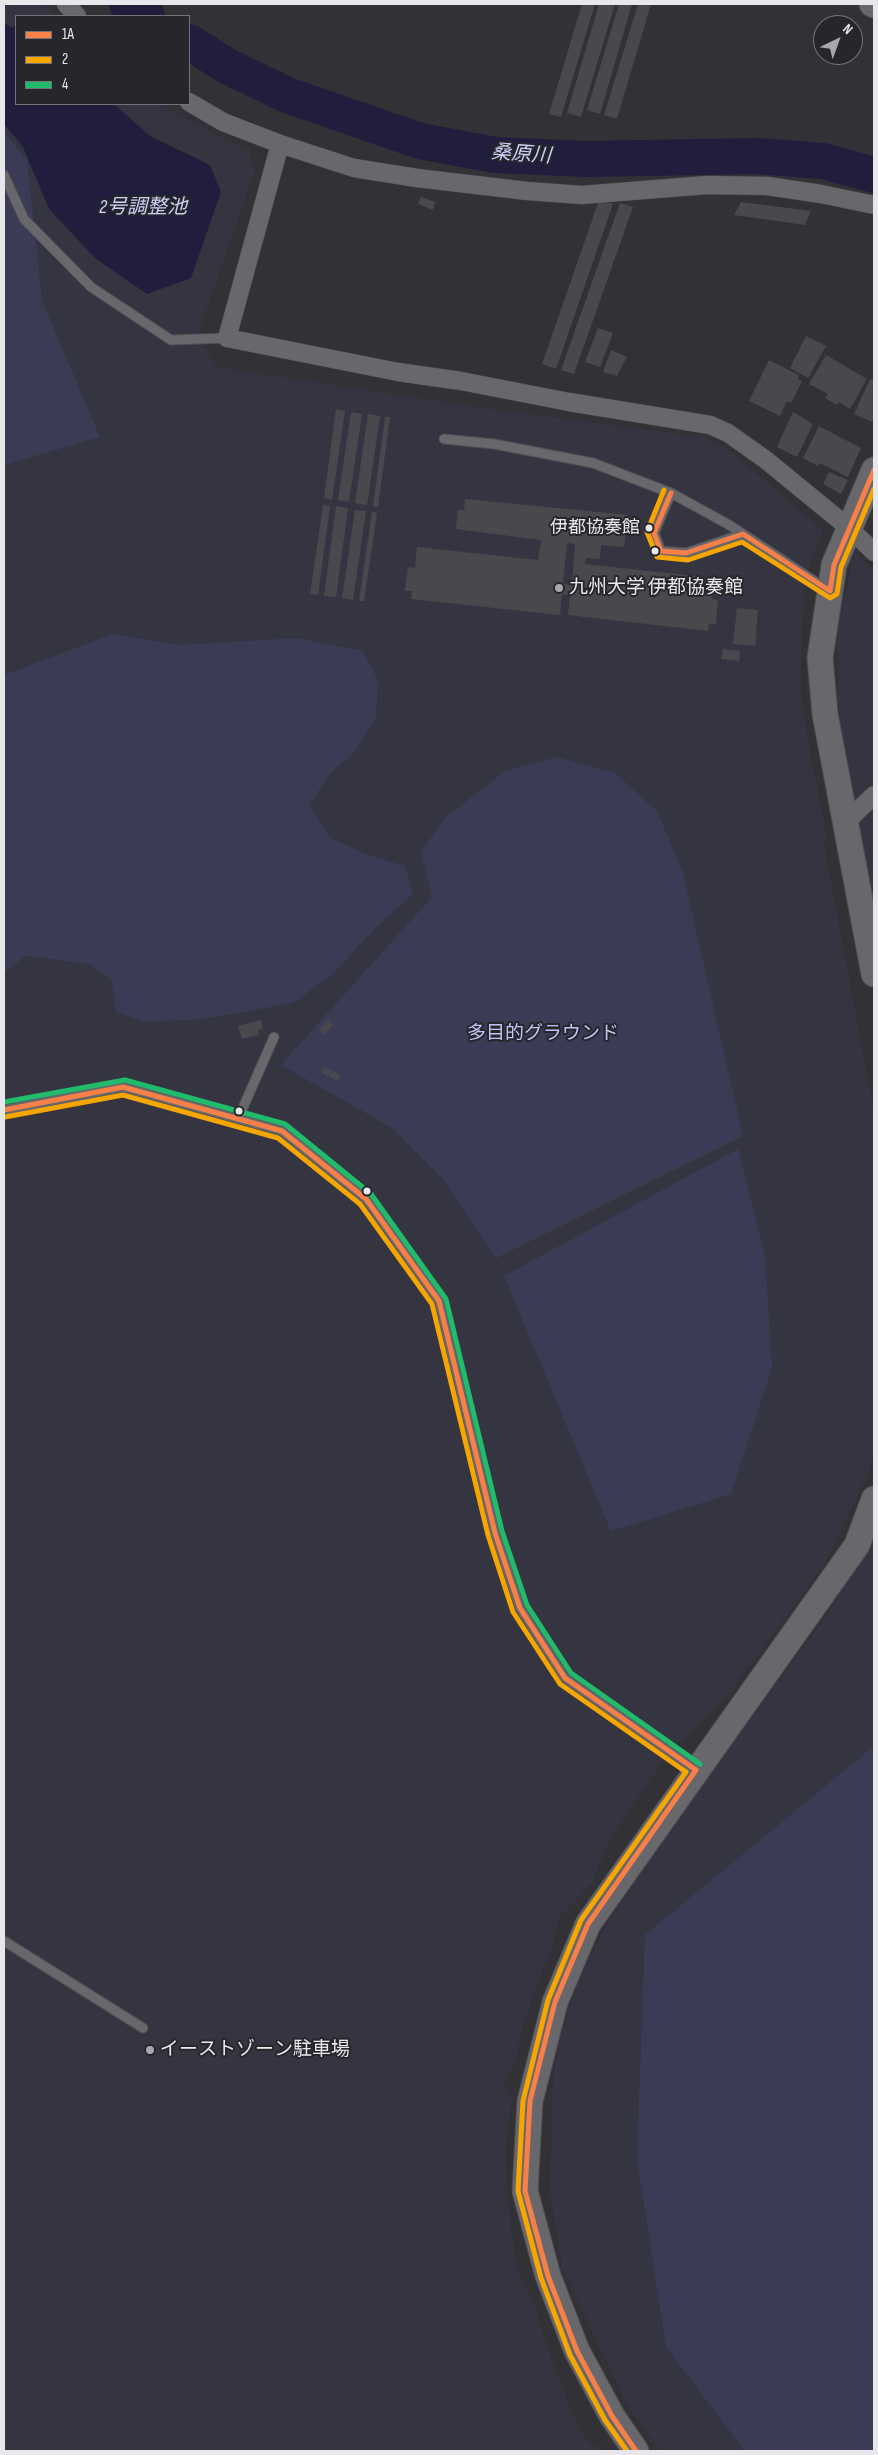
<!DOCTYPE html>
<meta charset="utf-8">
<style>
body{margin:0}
#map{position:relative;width:878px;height:2455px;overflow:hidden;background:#313136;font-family:"Sofia Sans Condensed",sans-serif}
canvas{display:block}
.frame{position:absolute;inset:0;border:5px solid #e7e7ec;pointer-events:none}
.legend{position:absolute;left:15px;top:15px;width:175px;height:90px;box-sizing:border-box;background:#26262d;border:1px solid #737379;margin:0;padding:6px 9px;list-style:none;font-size:15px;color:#e7e7ec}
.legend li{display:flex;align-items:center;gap:10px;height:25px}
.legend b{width:25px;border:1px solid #737379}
.north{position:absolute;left:813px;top:15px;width:50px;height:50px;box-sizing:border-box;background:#26262d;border:1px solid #737379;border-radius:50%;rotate:42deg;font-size:14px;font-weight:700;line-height:20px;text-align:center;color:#e7e7ec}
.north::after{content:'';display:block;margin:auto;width:18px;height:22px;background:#a7a7ac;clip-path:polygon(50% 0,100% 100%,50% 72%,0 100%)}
</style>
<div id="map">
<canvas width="878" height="2455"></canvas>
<div class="frame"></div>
<ul class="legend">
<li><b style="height:6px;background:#f78048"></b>1A</li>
<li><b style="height:6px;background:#f7a600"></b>2</li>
<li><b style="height:6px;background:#20bc6c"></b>4</li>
</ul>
<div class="north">N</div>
</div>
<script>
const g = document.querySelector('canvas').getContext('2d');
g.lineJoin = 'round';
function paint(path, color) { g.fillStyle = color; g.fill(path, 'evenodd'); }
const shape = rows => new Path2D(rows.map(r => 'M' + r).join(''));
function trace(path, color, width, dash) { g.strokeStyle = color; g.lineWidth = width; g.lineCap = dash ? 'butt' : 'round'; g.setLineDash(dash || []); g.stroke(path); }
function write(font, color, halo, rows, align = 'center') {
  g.font = font + ' "Sofia Sans Condensed","Noto Sans JP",sans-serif'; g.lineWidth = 4; g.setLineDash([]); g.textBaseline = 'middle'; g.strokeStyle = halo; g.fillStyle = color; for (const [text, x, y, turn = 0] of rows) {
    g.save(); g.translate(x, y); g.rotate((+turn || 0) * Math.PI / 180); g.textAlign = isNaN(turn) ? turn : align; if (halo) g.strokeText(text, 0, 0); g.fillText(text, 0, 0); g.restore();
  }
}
paint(shape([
 [4,4,44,4,56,16,16,16,16,104,158,104,250,152,255,171,197,337,217,367,497,410,704,437,728,449,823,530,806,576,802,628,801,692,808,741,827,837,824,844,874,1112,874,1455,869,1472,824,1565,732,1690,668,1754,610,1839,592,1883,559,1918,552,1948,533,1995,522,2031,515,2063,504,2084,512,2098,505,2150,511,2228,517,2268,534,2304,551,2358,579,2429,589,2442,605,2451,4,2451],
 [855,551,874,571,874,910,851,803,838,701,838,624],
 [874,1533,874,2451,660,2451,625,2402,562,2267,550,2191,553,2078,560,2037,578,1981,626,1887,827,1615]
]), '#353541');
paint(shape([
 [4,132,27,160,42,301,100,437,4,465],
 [113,634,180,645,297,638,363,651,378,680,376,717,356,750,330,774,309,805,331,838,368,855,405,866,413,894,378,925,333,974,293,1003,204,1019,145,1022,116,1012,112,981,91,964,26,956,4,972,4,675],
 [557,757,615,773,657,811,683,873,743,1136,496,1258,447,1184,394,1129,281,1065,432,897,421,852,444,819,505,771],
 [738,1149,765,1255,772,1368,731,1494,611,1531,504,1276],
 [874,1746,874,2451,745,2451,666,2347,637,2158,645,1935]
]), '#3b3b56');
paint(shape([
 [4,23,12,28,16,25,16,104,114,104,150,136,210,165,221,192,191,278,147,294,95,258,49,209,23,147,4,124]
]), '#211d3c');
trace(shape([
 [127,4,147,16],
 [189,42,227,66,287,95,420,141,495,155,586,159,757,156,823,161,874,175]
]), '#211d3c', 36);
paint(shape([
 [582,4,595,4,561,117,549,114],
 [599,4,615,4,581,117,567,113],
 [619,4,632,4,600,114,587,110],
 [638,4,651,4,617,119,604,115],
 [421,197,435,202,433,210,418,204],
 [599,200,613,204,556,369,542,364],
 [741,202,811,211,805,225,734,215],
 [620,203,633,207,574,374,561,370],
 [598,328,613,333,600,367,585,362],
 [806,336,826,346,808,378,790,368],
 [611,350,627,357,617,376,603,372],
 [826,355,867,379,850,409,839,402,837,405,825,398,828,394,809,384],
 [769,360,799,375,798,379,802,381,791,403,787,401,780,416,749,401],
 [870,379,874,380,874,417,872,422,854,414],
 [336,409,345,411,332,500,324,498],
 [351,412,362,414,349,502,338,500],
 [793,412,813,424,797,457,777,447],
 [368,414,380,416,367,505,355,503],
 [385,417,390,417,378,507,373,506],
 [819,426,861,448,848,477,820,463,818,466,803,458],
 [829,472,848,480,841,494,823,484],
 [465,499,628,515,624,547,601,545,600,559,586,558,585,564,713,578,711,599,718,600,716,624,709,624,708,631,568,615,570,595,562,594,560,615,411,599,412,591,405,591,408,567,415,568,417,547,538,560,541,540,456,529,458,510,464,510],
 [567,543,575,544,572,585,563,584],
 [323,505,330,506,318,595,310,594],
 [336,506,348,508,336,597,324,596],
 [355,510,366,511,353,600,342,598],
 [372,512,377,513,364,601,359,601],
 [737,608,758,610,755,646,733,644],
 [723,649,740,651,739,661,721,659],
 [261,1020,263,1029,258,1030,259,1035,242,1039,238,1026],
 [328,1020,333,1025,324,1035,319,1030],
 [324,1066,331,1071,328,1077,321,1072],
 [333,1070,341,1076,337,1081,329,1076]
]), '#49494d');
const lane = shape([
 [4,175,24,219,91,287,171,340,227,338],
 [444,439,494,444,593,463,671,493,731,526,828,590],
 [671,493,654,533,661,551,686,553,743,534],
 [4,1110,123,1087,282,1131,366,1199,439,1301,495,1533,520,1608,565,1678,696,1770],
 [238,1119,274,1037],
 [4,1941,143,2028]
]);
const street = shape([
 [66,4,77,16],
 [189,102,223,122,280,144,354,168,417,178,527,191,582,195,707,185,767,186,821,194,874,205],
 [280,144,227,338,398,372,461,381,569,402,710,425,728,433,766,460,849,528,874,552],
 [845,823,874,795]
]);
const secondary = shape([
 [872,4,874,5],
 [874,470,834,565,820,658,825,714,874,974],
 [636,2451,612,2416,577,2351,548,2276,525,2191,530,2101,555,2002,588,1924,857,1545,874,1499]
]);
trace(lane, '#4f4f53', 11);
trace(street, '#4f4f53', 19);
trace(secondary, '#4f4f53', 27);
trace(lane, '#68686c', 9);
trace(street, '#68686c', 18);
trace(secondary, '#68686c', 25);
trace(shape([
 [671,493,654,533,661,551,686,553,743,534,830,591,834,565,874,470],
 [4,1110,123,1087,282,1131,366,1199,439,1301,495,1533,520,1608,565,1678,696,1770,588,1924,555,2002,530,2101,525,2191,548,2276,577,2351,612,2416,636,2451]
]), '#f78048', 5);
trace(shape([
 [664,490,647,532,657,557,688,560,742,542,830,598,837,594,841,567,874,489],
 [5,1117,123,1095,278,1138,360,1204,432,1304,488,1535,513,1612,560,1684,686,1772,581,1920,548,2000,523,2101,518,2191,541,2278,570,2355,605,2420,627,2451]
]), '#f7a600', 5);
trace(shape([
 [4,1102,125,1080,285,1124,371,1194,446,1299,502,1531,527,1605,571,1673,700,1764]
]), '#20bc6c', 5);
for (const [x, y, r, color] of [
 [649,528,4.5,"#e7e7ec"],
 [655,551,4.5,"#e7e7ec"],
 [559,588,5,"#a7a7ac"],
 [239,1111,4.5,"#e7e7ec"],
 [367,1191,4.5,"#e7e7ec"],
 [150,2050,5,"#a7a7ac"]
]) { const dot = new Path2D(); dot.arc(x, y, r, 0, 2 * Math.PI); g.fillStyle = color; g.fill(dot); trace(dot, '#26262d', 2); }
write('18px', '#e7e7ec', '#26262d', [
 ["伊都協奏館",640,528]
], 'right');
write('19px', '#e7e7ec', '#26262d', [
 ["九州大学 伊都協奏館",569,588],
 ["イーストゾーン駐車場",160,2050]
], 'left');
write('19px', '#c3c2f7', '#26262d', [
 ["多目的グラウンド",543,1034]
]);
write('italic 20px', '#d0cff8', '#26262d', [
 ["桑原川",521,155,4],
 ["2号調整池",143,208]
]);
</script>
